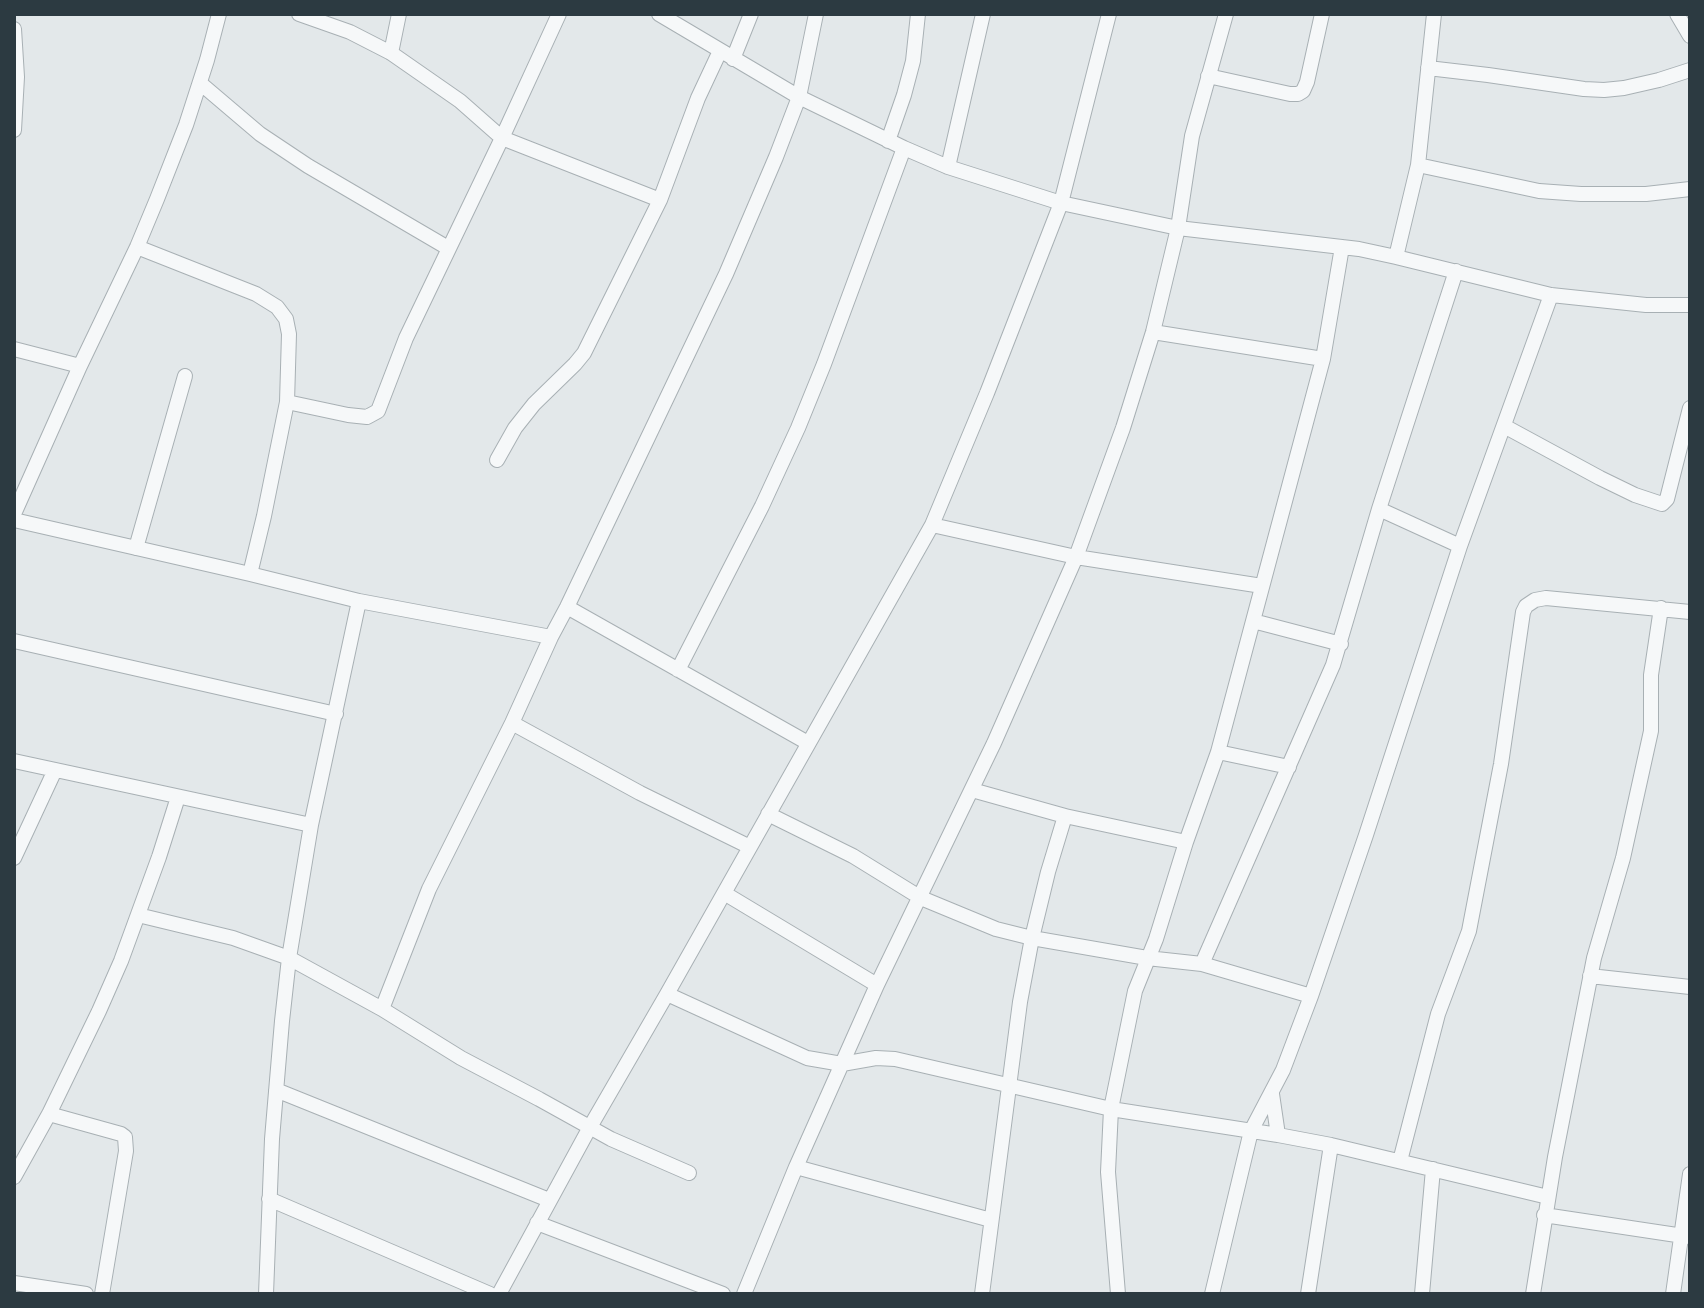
<!DOCTYPE html>
<style>
body{margin:0}
#map{position:relative;width:1704px;height:1308px;overflow:hidden;background:#e3e8ea;font-family:"Titillium Web",sans-serif}
canvas{display:block}
.frame{position:absolute;inset:0;border:16px solid #2c3a41;pointer-events:none}
</style>
<div id="map">
<canvas width="1704" height="1308"></canvas>
<div class="frame"></div>
</div>
<script>
const g = document.querySelector('canvas').getContext('2d');
g.lineJoin = 'round';
const shape = rows => new Path2D(rows.map(r => 'M' + r).join(''));
function trace(path, color, width, dash) { g.strokeStyle = color; g.lineWidth = width; g.lineCap = dash ? 'butt' : 'round'; g.setLineDash(dash || []); g.stroke(path); }
const minor = shape([
 [299,14,350,32,391,53,460,101,502,138,660,200],
 [659,14,799,97,904,148,948,167,1061,203,1178,228,1359,249,1396,257,1551,295,1646,305,1690,305],
 [1677,14,1690,36],
 [14,29,17,77,14,130],
 [391,53,399,14],
 [733,59,751,14],
 [1428,68,1488,75,1584,89,1604,90,1624,88,1659,80,1690,70],
 [1208,76,1290,94,1298,94,1303,91,1307,82,1322,14],
 [200,83,260,134,308,166,448,248],
 [888,141,904,95,913,61,918,14],
 [1418,165,1539,191,1581,194,1646,194,1690,189],
 [948,167,983,14],
 [137,247,256,294,277,307,286,319,289,334,287,402,264,516,250,574],
 [1396,257,1418,165,1434,14],
 [1153,332,1323,359],
 [14,349,80,366],
 [287,402,348,415,367,417,378,411,406,338,502,138,559,14],
 [1504,426,1600,478,1635,495,1662,504,1667,499,1690,408],
 [497,460,515,428,534,404,575,364,584,353,660,200,698,98,720,51],
 [1379,509,1460,546],
 [14,514,80,366,137,247,157,199,186,125,207,60,219,14],
 [14,520,250,574,359,601,551,637],
 [932,525,1076,557,1262,586],
 [136,548,185,376],
 [567,607,808,743],
 [1253,621,1341,644],
 [14,641,336,714],
 [678,670,762,506,798,428,824,364,904,148],
 [512,723,640,793,750,847],
 [1218,752,1289,767],
 [14,761,311,825],
 [972,790,1065,816,1186,842],
 [768,814,853,856,921,898,996,929,1032,938,1147,958,1202,964,1311,996],
 [14,858,55,770],
 [724,893,877,985],
 [138,915,233,938,289,958,382,1009,461,1058,539,1099,611,1139,689,1173],
 [1202,964,1333,665,1379,509,1456,271],
 [1590,976,1690,987],
 [667,994,807,1058,842,1064,876,1058,895,1059,1111,1109,1278,1135,1331,1145,1548,1197],
 [382,1009,429,889,512,723,551,637,567,607,726,274,776,157,799,97,816,14],
 [276,1090,549,1200],
 [1272,1094,1278,1135],
 [49,1114,121,1134,125,1137,126,1151,102,1294],
 [1400,1161,1438,1014,1469,931,1501,764,1523,612,1526,606,1535,600,1546,598,1690,612],
 [796,1167,991,1220],
 [14,1177,49,1114,99,1011,121,961,159,857,178,797],
 [269,1199,490,1294],
 [1544,1215,1690,1237],
 [537,1223,723,1294],
 [14,1283,86,1294],
 [266,1294,272,1139,282,1021,289,958,311,825,359,601],
 [499,1294,590,1127,667,994,932,525,987,393,1061,203,1109,14],
 [744,1294,796,1167,877,985,994,743,1076,557,1123,428,1153,332,1178,228,1192,136,1226,14],
 [982,1294,1020,1002,1032,938,1048,872,1065,816],
 [1118,1294,1108,1172,1111,1109,1135,991,1156,939,1186,842,1218,752,1323,359,1342,247],
 [1212,1294,1251,1131,1283,1070,1311,996,1366,835,1460,546,1551,295],
 [1308,1294,1331,1145],
 [1422,1294,1433,1169],
 [1533,1294,1555,1157,1594,958,1623,858,1651,731,1651,675,1661,608],
 [1673,1294,1690,1174]
]);
trace(minor, '#a8b0b4', 16);
trace(minor, '#f6f8f9', 14);
</script>
